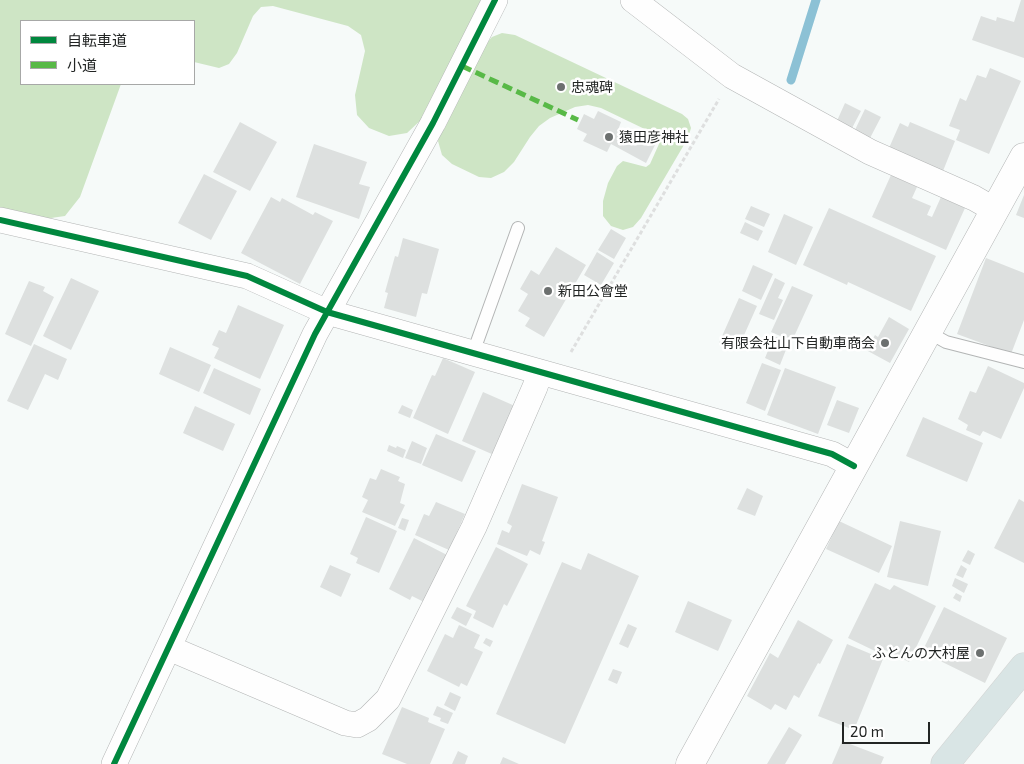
<!DOCTYPE html>
<meta charset="utf-8">
<style>
body{margin:0}
#map{position:relative;width:1024px;height:764px;overflow:hidden;background:#f6faf9;font-family:"Exo 2","Noto Sans JP",sans-serif}
canvas{display:block}
.legend{position:absolute;left:20px;top:20px;width:175px;height:65px;box-sizing:border-box;background:#fff;border:1px solid #a7a8a7;margin:0;padding:6px 9px;list-style:none;font-size:15px;color:#222524}
.legend li{display:flex;align-items:center;gap:10px;height:25px}
.legend b{width:25px;border:1px solid #a7a8a7}
.scale{position:absolute;left:842px;top:722px;width:88px;height:22px;box-sizing:border-box;border:2px solid #222524;border-top:0;padding-left:6px;font-size:15px;line-height:18px;white-space:nowrap;color:#222524;-webkit-text-stroke:4px #fff;paint-order:stroke}
</style>
<div id="map">
<canvas width="1024" height="764"></canvas>
<ul class="legend">
<li><b style="height:6px;background:#00873e"></b>自転車道</li>
<li><b style="height:6px;background:#58b947"></b>小道</li>
</ul>
<div class="scale">20 m</div>
</div>
<script>
const g = document.querySelector('canvas').getContext('2d');
g.lineJoin = 'round';
function paint(path, color) { g.fillStyle = color; g.fill(path, 'evenodd'); }
const shape = rows => new Path2D(rows.map(r => 'M' + r).join(''));
function trace(path, color, width, dash) { g.strokeStyle = color; g.lineWidth = width; g.lineCap = dash ? 'butt' : 'round'; g.setLineDash(dash || []); g.stroke(path); }
function write(font, color, halo, rows, align = 'center') {
  g.font = font + ' "Exo 2","Noto Sans JP",sans-serif'; g.lineWidth = 5; g.setLineDash([]); g.textBaseline = 'middle'; g.strokeStyle = halo; g.fillStyle = color; for (const [text, x, y, turn = 0] of rows) {
    g.save(); g.translate(x, y); g.rotate((+turn || 0) * Math.PI / 180); g.textAlign = isNaN(turn) ? turn : align; if (halo) g.strokeText(text, 0, 0); g.fillText(text, 0, 0); g.restore();
  }
}
paint(shape([
 [0,0,482,0,423,118,407,133,389,136,369,128,357,115,355,95,365,51,361,35,348,26,273,6,261,7,253,16,237,53,229,64,219,68,194,62,194,21,21,21,21,84,121,84,80,197,65,216,44,219,0,209],
 [502,33,515,35,682,114,688,119,691,128,688,138,641,218,633,227,623,230,611,226,603,216,603,201,608,183,617,166,623,161,646,167,650,164,659,144,659,138,655,134,601,108,588,105,575,107,550,118,539,126,530,137,514,162,504,172,491,178,479,177,452,164,442,155,438,141,442,128,483,47,492,37]
]), '#cee5c5');
trace(shape([
 [791,80,816,0]
]), '#8cc1d5', 9);
paint(shape([
 [1021,0,1024,0,1024,58,972,40,981,16,996,21,997,17,1014,22],
 [990,68,1021,81,989,154,956,140,960,130,949,126,960,98,966,101,977,75,986,78],
 [845,103,861,111,851,130,836,123],
 [865,109,881,117,869,140,854,132],
 [598,111,621,122,618,130,635,137,635,136,655,145,646,163,611,144,607,152,583,141,587,134,577,129,584,114,594,119],
 [240,122,277,142,250,191,213,172],
 [910,122,955,141,943,171,889,148,900,123,908,127],
 [314,144,367,162,359,184,370,187,359,219,296,197],
 [204,174,237,191,211,240,178,223],
 [891,175,917,187,912,198,931,206,927,215,932,217,941,197,965,208,946,250,872,217],
 [1024,195,1024,218,1016,215],
 [271,197,280,202,282,198,313,215,315,212,333,221,300,284,241,253],
 [751,206,770,214,764,227,745,219],
 [829,208,936,256,911,311,848,282,847,285,803,265],
 [784,214,813,227,796,265,768,252],
 [745,222,763,231,758,241,740,233],
 [611,229,626,238,614,259,598,250],
 [403,238,439,249,427,294,422,293,416,317,384,308,388,293,385,292,395,256,398,257],
 [556,247,586,265,544,337,525,326,530,318,518,311,528,294,520,289,531,270,539,275],
 [597,252,614,263,601,285,584,275],
 [986,258,1024,273,1024,320,1011,354,957,334],
 [753,265,773,274,761,300,742,291],
 [71,278,99,291,71,350,43,336],
 [775,278,785,283,778,298,783,300,774,320,759,314],
 [29,281,45,287,43,291,54,297,31,346,5,334],
 [792,286,813,295,792,341,771,332],
 [739,298,757,306,737,351,719,343],
 [238,305,284,325,260,379,214,358,219,348,212,345,219,330,226,333],
 [889,317,909,329,890,363,866,350,875,335,878,337],
 [774,336,789,342,780,365,765,358],
 [34,344,67,359,58,380,45,374,28,410,7,401],
 [170,347,211,365,199,392,159,374],
 [443,358,475,372,448,434,413,418,432,375,435,376],
 [762,363,781,370,765,411,746,403],
 [988,366,1024,383,1024,388,1001,439,983,431,980,436,966,430,968,425,958,419,970,391,976,393],
 [214,368,261,389,250,415,203,393],
 [785,368,836,387,818,434,767,415],
 [483,392,515,406,494,455,462,441],
 [837,400,859,408,849,433,827,425],
 [402,405,413,410,410,418,398,413],
 [195,406,235,424,223,451,183,433],
 [923,417,983,443,967,482,906,456],
 [436,434,476,451,462,482,422,465],
 [412,441,427,448,421,464,405,458],
 [389,445,396,448,397,446,406,450,403,458,387,451],
 [381,469,400,477,398,481,405,484,400,503,405,505,395,526,362,512,368,500,362,497,370,478,376,480],
 [522,484,558,497,542,541,545,542,540,555,530,550,527,556,497,544,502,530,509,533,512,526,507,523],
 [747,488,763,496,755,516,737,509],
 [1019,499,1024,502,1024,563,994,548],
 [436,502,465,514,449,550,415,535,424,514,429,516],
 [366,517,397,531,379,573,356,563,358,558,350,554],
 [402,518,409,520,405,531,398,528],
 [839,521,892,546,879,573,826,549],
 [900,521,941,531,928,586,887,577],
 [414,538,447,555,424,602,412,596,410,600,389,589],
 [496,547,528,564,507,606,504,604,493,628,473,618,476,611,466,606],
 [968,550,975,554,970,565,962,561],
 [588,553,639,576,565,744,496,714,562,562,581,570],
 [330,565,351,574,341,597,320,587],
 [961,565,967,569,963,578,956,575],
 [955,578,968,584,964,593,952,586],
 [875,583,890,590,894,585,936,606,909,662,877,646,875,651,848,638],
 [956,593,962,596,960,602,953,598],
 [688,601,732,620,718,651,675,632],
 [457,607,472,614,466,626,451,618],
 [944,607,1007,638,985,683,922,652],
 [798,620,833,640,820,664,818,663,799,698,794,695,786,710,775,704,771,710,747,696,770,653,778,658],
 [628,624,637,628,628,648,619,644],
 [459,625,480,635,474,648,483,652,467,686,461,683,459,687,427,671,445,634,453,638],
 [486,638,493,641,490,647,483,643],
 [847,644,883,659,854,730,818,716],
 [613,669,622,672,617,684,608,680],
 [450,692,461,697,455,711,444,705],
 [437,706,453,713,448,724,440,721,441,718,433,715],
 [402,707,429,718,428,722,445,729,430,764,407,764,382,754],
 [789,727,802,735,785,764,767,764],
 [842,741,884,757,881,764,832,764],
 [458,751,468,756,465,764,452,764],
 [503,757,519,764,500,764]
]), '#dde0df');
const lane = shape([
 [928,332,946,342,1024,362],
 [473,353,518,228]
]);
const street = shape([
 [633,0,732,76,870,152,974,198,995,210],
 [0,220,247,276,327,312,832,454,854,466],
 [169,648,345,723,357,725,368,719,388,699,474,527,535,387,540,372],
 [114,764,315,334,433,123,495,0]
]);
const secondary = shape([
 [690,764,1024,157]
]);
const primary = shape([
 [945,764,1024,667]
]);
trace(lane, '#b3b5b5', 14);
trace(street, '#b3b5b5', 26);
trace(secondary, '#b3b5b5', 29);
trace(primary, '#d4d6d5', 29);
trace(shape([
 [571,352,719,99]
]), '#dedfdf', 3, [4, 2.5]);
trace(lane, '#fefefe', 12);
trace(street, '#fefefe', 25);
trace(secondary, '#fefefe', 28);
trace(primary, '#d9e5e5', 28);
trace(shape([
 [462,66,578,120]
]), '#58b947', 5, [10, 5]);
trace(shape([
 [0,220,247,276,327,312,832,454,854,466],
 [114,764,315,334,433,123,495,0]
]), '#00873e', 6);
for (const [x, y, r, color] of [
 [561,87,5,"#6c706f"],
 [609,137,5,"#6c706f"],
 [548,291,5,"#6c706f"],
 [885,343,5,"#6c706f"],
 [980,653,5,"#6c706f"]
]) { const dot = new Path2D(); dot.arc(x, y, r, 0, 2 * Math.PI); g.fillStyle = color; g.fill(dot); trace(dot, '#fff', 2); }
write('14px', '#222524', '#fff', [
 ["忠魂碑",571,87],
 ["猿田彦神社",619,137],
 ["新田公會堂",558,291],
 ["有限会社山下自動車商会",875,343,"right"],
 ["ふとんの大村屋",970,653,"right"]
], 'left');
</script>
